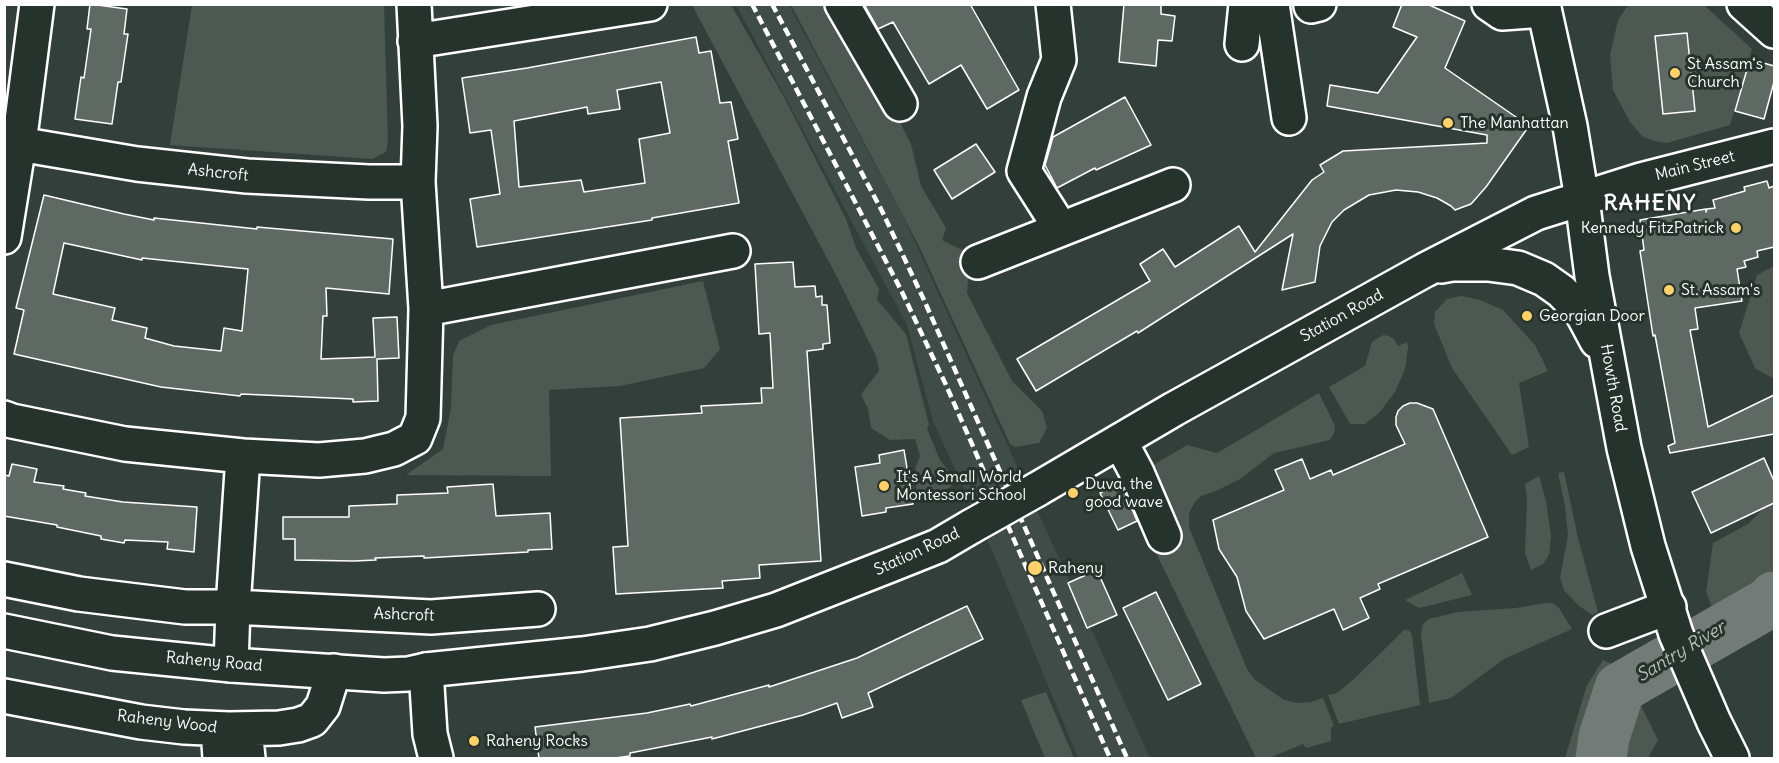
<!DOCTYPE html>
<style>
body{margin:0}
#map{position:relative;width:1779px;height:763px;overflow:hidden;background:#333f3a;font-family:Delius,sans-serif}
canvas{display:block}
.frame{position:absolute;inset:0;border:6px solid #fff;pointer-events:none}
</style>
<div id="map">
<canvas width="1779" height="763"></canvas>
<div class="frame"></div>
</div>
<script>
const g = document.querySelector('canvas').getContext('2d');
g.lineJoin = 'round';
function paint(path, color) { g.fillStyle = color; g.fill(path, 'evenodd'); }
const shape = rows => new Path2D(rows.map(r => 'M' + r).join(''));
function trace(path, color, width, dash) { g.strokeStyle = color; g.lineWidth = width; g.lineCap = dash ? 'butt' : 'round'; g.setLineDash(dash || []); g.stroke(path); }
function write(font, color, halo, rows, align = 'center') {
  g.font = font + ' Delius,sans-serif'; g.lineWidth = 6; g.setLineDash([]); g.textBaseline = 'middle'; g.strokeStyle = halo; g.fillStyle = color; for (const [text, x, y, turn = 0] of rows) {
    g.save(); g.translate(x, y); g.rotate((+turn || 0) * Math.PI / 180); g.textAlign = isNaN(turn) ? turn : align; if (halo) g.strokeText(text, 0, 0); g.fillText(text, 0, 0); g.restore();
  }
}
paint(shape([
 [736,5,789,5,904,218,1150,758,1078,758,997,562,933,421,907,325]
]), '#404c47');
paint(shape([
 [1631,4,1704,5,1752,49,1730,125,1667,143,1654,141,1642,136,1630,122,1613,90,1610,55,1618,20,1626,8],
 [192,5,384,5,388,140,386,152,372,159,170,145],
 [692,5,731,5,784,97,846,219,856,248,879,289,877,300,906,334,929,425,927,429,940,460,951,474,956,483,928,501,918,496,915,480,916,466,920,456,915,439,890,440,871,428,868,409,861,394,879,371,876,356,835,273],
 [791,5,834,5,885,93,911,144,921,186,946,228,942,240,970,254,967,293,1012,381,1042,411,1047,428,1039,443,1015,447,1010,444,918,244],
 [1774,266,1774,379,1755,368,1739,333,1757,275],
 [703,281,720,349,704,368,620,386,549,390,551,476,406,475,443,449,451,408,453,356,459,341,491,325],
 [1461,296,1480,300,1503,310,1535,345,1548,371,1519,383,1529,447,1512,455,1452,368,1434,324,1435,312,1447,299],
 [1383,335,1389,336,1394,339,1398,346,1407,342,1408,347,1405,369,1395,392,1379,413,1365,424,1350,424,1329,387,1365,366,1372,342],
 [1319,393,1335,426,1334,433,1330,440,1274,453,1240,479,1216,491,1201,496,1195,502,1189,513,1189,527,1247,669,1254,679,1284,700,1298,703,1311,702,1323,698,1334,726,1331,727,1331,741,1306,748,1303,744,1269,758,1256,758,1157,555,1184,542,1150,467,1187,445,1217,453],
 [1564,472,1578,538,1598,612,1592,615,1578,605,1564,590,1560,578,1568,535,1565,506,1558,473],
 [1539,476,1546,501,1551,536,1549,555,1543,564,1531,570,1525,553,1527,498,1525,484],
 [1774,498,1774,625,1739,646,1727,645,1706,592,1713,543,1748,524],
 [1462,573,1472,595,1419,608,1405,600],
 [1545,603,1553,603,1559,608,1572,629,1504,659,1451,698,1429,703,1421,633,1423,624,1429,619,1458,612,1516,608],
 [1404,630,1409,630,1412,635,1420,705,1339,724,1328,695,1337,693,1355,678],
 [1603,660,1623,669,1658,740,1648,758,1565,758,1587,685],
 [1046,692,1074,758,1045,758,1021,700]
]), '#4d5853');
trace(shape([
 [1601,758,1604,737,1620,688,1772,601,1774,597]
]), '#737b78', 51);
const building = shape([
 [90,4,127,9,124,34,128,34,121,82,118,82,112,124,75,119,81,77,84,78,91,29,87,29,90,4],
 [864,4,970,4,1019,90,987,109,961,65,929,84,893,22,878,29,864,4],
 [1124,4,1161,4,1161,14,1175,16,1172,41,1158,40,1156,66,1119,62,1124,4],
 [1402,4,1427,4,1465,21,1445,68,1529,126,1486,187,1471,204,1455,210,1451,206,1437,198,1418,192,1396,190,1369,195,1344,210,1332,222,1320,246,1315,282,1282,290,1293,234,1138,333,1137,331,1036,391,1017,359,1150,281,1140,264,1163,249,1175,267,1239,226,1255,252,1312,180,1324,172,1320,165,1343,151,1487,143,1487,135,1327,106,1330,85,1378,93,1417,37,1393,27,1402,4],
 [1687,33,1695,111,1663,114,1655,36,1687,33],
 [696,37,699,53,711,51,720,103,731,102,738,139,728,141,739,203,652,218,652,220,477,247,470,199,500,194,491,130,470,133,462,78,527,68,696,37],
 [661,82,670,133,639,139,645,183,584,192,581,180,519,187,514,121,587,107,588,114,620,109,617,90,661,82],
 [1750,59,1774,66,1774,82,1764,119,1735,111,1750,59],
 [1125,97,1151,145,1096,170,1095,168,1057,188,1045,165,1053,137,1125,97],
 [976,144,995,172,952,199,934,170,976,144],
 [1767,181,1769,188,1774,186,1774,247,1757,251,1758,257,1744,261,1746,267,1737,269,1742,301,1695,308,1698,329,1690,330,1708,427,1774,395,1774,434,1670,453,1668,446,1675,443,1655,335,1653,336,1640,251,1644,250,1640,220,1706,209,1706,212,1707,209,1715,208,1713,200,1745,191,1744,187,1767,181],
 [44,195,124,214,154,220,154,218,257,229,257,227,393,239,389,294,326,288,327,316,323,316,321,359,375,357,373,318,397,317,399,358,377,359,378,401,353,402,353,399,241,394,240,396,161,387,14,354,24,310,16,308,44,195],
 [64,243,142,260,142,258,248,269,242,331,224,328,221,351,174,346,145,338,147,328,112,320,115,308,53,294,64,243],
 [793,262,795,287,815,286,816,297,822,296,822,305,827,305,830,343,823,344,823,349,807,351,821,561,759,565,760,578,722,581,723,588,616,594,613,547,628,546,620,418,702,413,701,406,762,403,761,388,773,388,770,333,759,334,755,264,793,262],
 [1410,403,1417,403,1433,409,1488,537,1378,584,1380,589,1360,598,1369,618,1343,630,1334,609,1264,639,1246,611,1237,577,1219,549,1213,520,1284,490,1275,470,1302,459,1310,479,1331,470,1333,475,1405,444,1396,425,1396,417,1398,411,1403,406,1410,403],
 [904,450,913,504,886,508,886,512,862,516,855,467,880,463,879,455,904,450],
 [1764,458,1774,481,1774,503,1711,533,1692,492,1764,458],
 [12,464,37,469,34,482,64,486,63,489,86,493,85,496,123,502,197,507,194,552,167,549,168,542,125,540,124,543,101,539,101,536,57,527,57,525,4,516,4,475,9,476,12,464],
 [1121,482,1137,521,1118,530,1100,493,1121,482],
 [493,484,496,516,550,513,552,549,528,550,528,552,424,558,424,556,375,558,376,560,354,561,295,560,295,539,283,539,283,517,349,517,349,506,397,504,397,495,448,493,447,487,493,484],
 [1097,570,1117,615,1087,628,1068,583,1097,570],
 [1156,592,1201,684,1168,700,1123,608,1156,592],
 [967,606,983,639,868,693,873,707,842,718,837,703,803,715,712,739,712,737,630,753,630,756,608,759,539,759,535,727,647,713,690,704,691,706,769,685,769,687,857,658,967,606]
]);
paint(building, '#5f6964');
trace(building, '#fff', 1.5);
const minor = shape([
 [842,4,900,104],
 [1053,4,1059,60,1044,97,1024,171,1061,229],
 [1272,4,1289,118],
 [1489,4,1502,13,1544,10],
 [1744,4,1774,31],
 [1311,6,1319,4],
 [415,41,650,4],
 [1242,44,1246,4],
 [19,144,137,164,247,176,369,182,418,182],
 [4,237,19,144,37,4],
 [978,262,1173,185],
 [426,309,733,251],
 [4,418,12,421,125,444,243,456],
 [1120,441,1137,473,1164,536],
 [4,579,79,594,185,607,233,607,431,617,538,609],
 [1606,631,1669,607],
 [231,665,233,607,243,456,319,460,365,456,394,449,415,438,423,418,426,309,418,182,420,126,414,4],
 [426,670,430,734,436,758],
 [4,696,141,722,184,727,229,729,279,728,298,725,312,720,323,706,334,671],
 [218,729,220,758],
 [245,729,248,758]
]);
const major = shape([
 [1543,4,1570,126,1582,199,1592,276,1624,448,1648,546,1676,634,1714,722,1732,758],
 [1441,266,1452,264,1488,264,1518,268,1544,279,1561,291,1581,311,1597,341],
 [1036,490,1174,409,1425,270,1536,213,1641,180,1774,146],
 [4,631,112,653,231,665,384,675,408,674,426,670,582,654,650,644,715,628,776,610,888,566,938,546,972,526]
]);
trace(minor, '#fff', 38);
trace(major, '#fff', 38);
trace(minor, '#26332d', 33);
trace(major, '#26332d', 33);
trace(shape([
 [752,4,902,292,946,385,1110,758],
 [772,4,882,211,924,300,1127,758]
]), '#fff', 4.5, [9, 4.5]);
const majorBridge = shape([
 [972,526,1036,490]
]);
trace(majorBridge, '#fff', 38, []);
trace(majorBridge, '#26332d', 33);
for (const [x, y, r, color] of [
 [1675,73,6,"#ffd166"],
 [1448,123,6,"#ffd166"],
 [1736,228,6,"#ffd166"],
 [1669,290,6,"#ffd166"],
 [1527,316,6,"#ffd166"],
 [884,486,6,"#ffd166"],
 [1073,493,6,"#ffd166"],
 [1035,568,8,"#ffd166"],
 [474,741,6,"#ffd166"]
]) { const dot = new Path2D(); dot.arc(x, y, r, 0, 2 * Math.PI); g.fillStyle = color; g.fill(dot); trace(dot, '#26332d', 2); }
write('16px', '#fff', '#26332d', [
 ["St Assam's",1687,64],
 ["Church",1687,82],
 ["The Manhattan",1460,123],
 ["Kennedy FitzPatrick",1724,228,"right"],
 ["St. Assam's",1681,290],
 ["Georgian Door",1539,316],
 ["It's A Small World",896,477],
 ["Montessori School",896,495],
 ["Duva, the",1085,484],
 ["good wave",1085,502],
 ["Raheny",1048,568],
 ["Raheny Rocks",486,741]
], 'left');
write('16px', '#fff', '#26332d', [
 ["Main Street",1695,166,-14],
 ["Ashcroft",218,173,6],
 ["Station Road",1342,316,-29],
 ["Howth Road",1613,388,80],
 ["Station Road",917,552,-25],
 ["Ashcroft",404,615,2],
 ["Raheny Road",214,662,5],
 ["Raheny Wood",167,722,7]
]);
write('italic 18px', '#b9bdbc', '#26332d', [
 ["Santry River",1681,652,-31]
]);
g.letterSpacing = '1.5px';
write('bold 22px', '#fff', '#26332d', [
 ["RAHENY",1650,204]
]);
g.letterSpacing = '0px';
</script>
